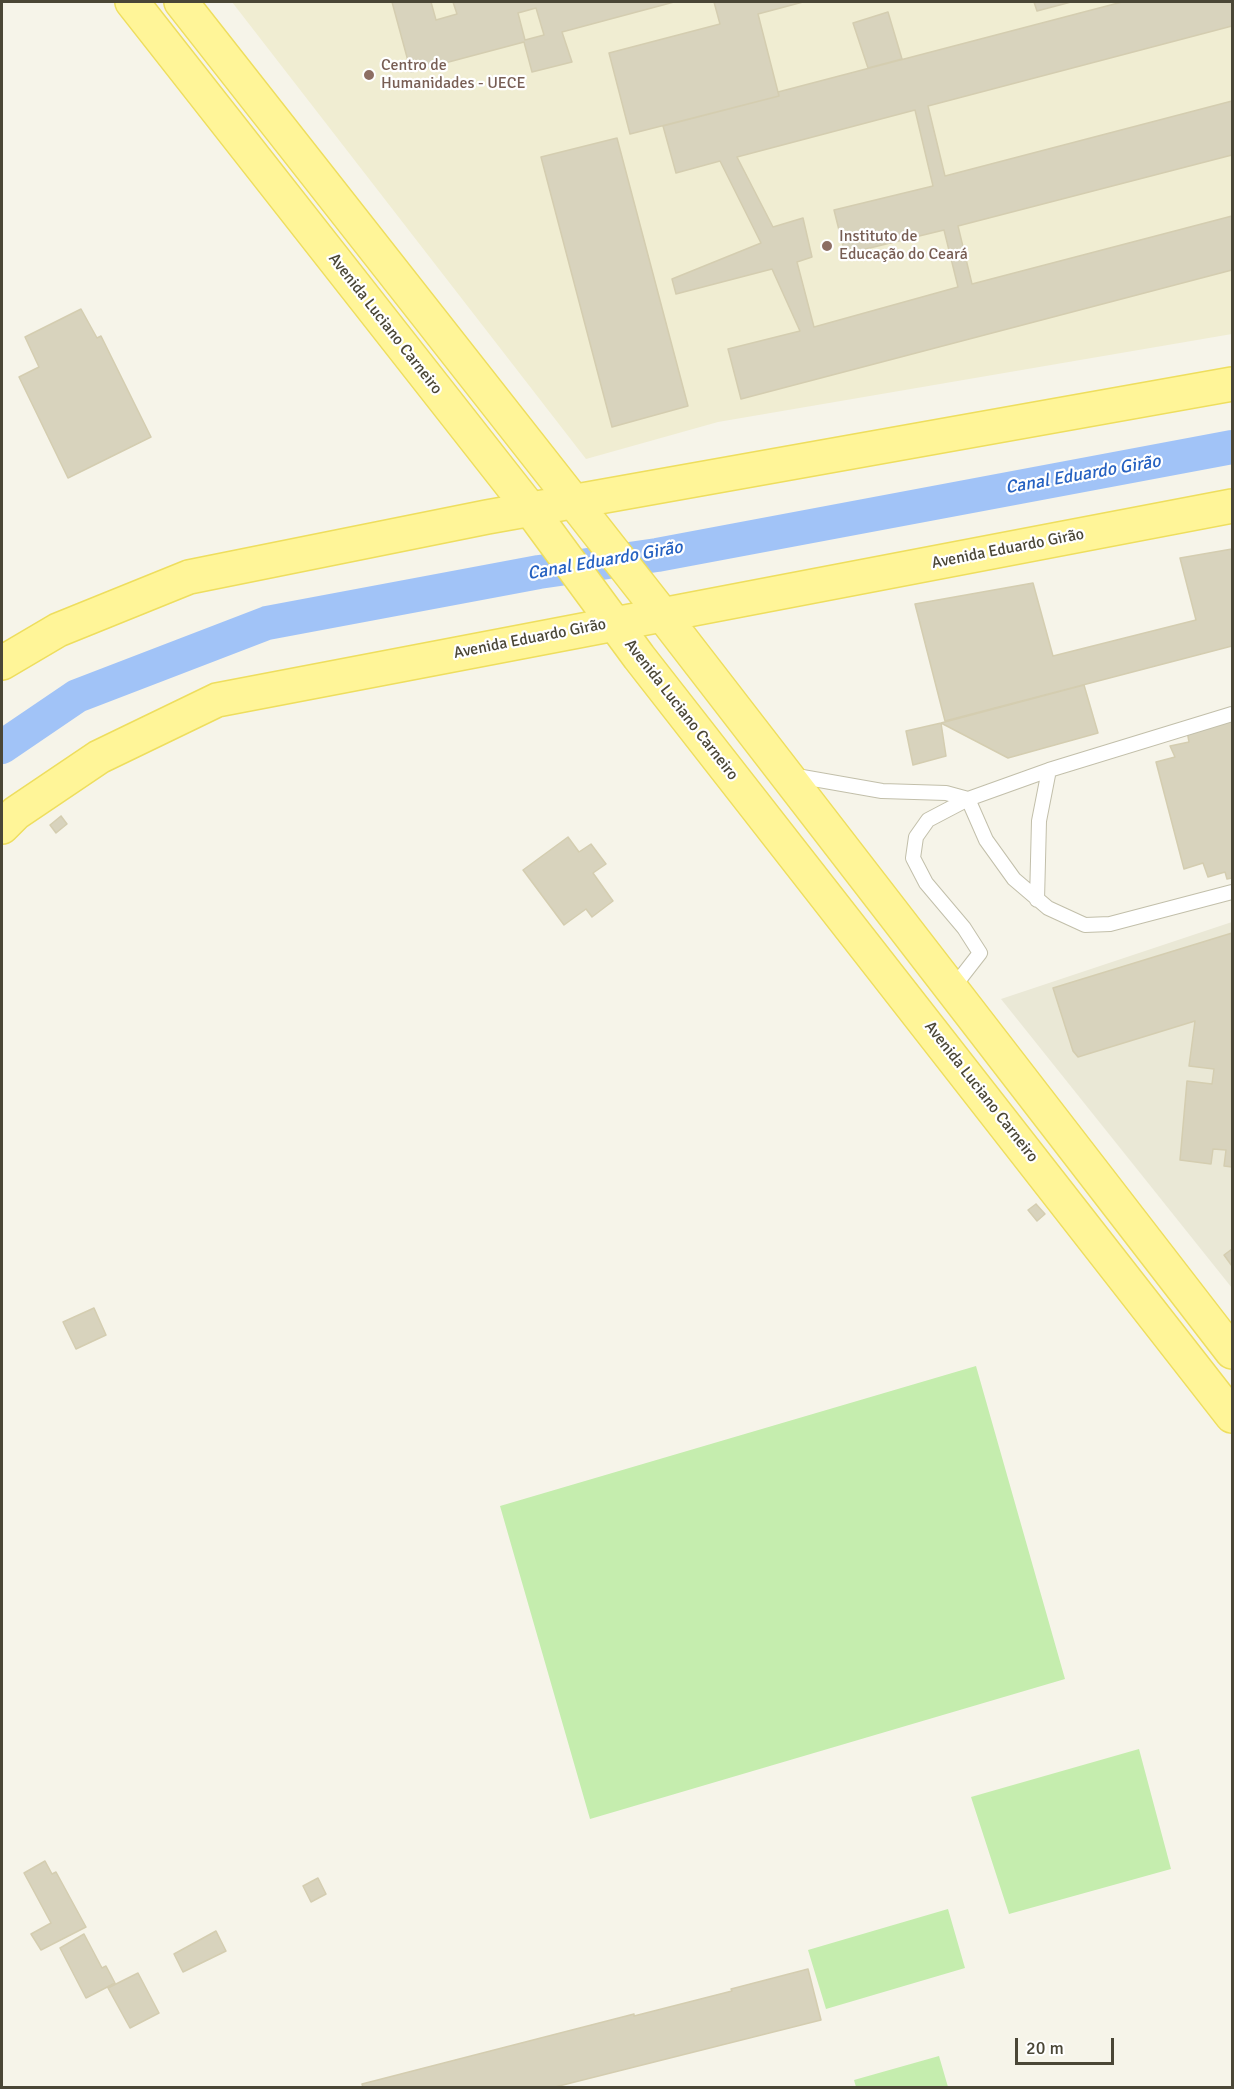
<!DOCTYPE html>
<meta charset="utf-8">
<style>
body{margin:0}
#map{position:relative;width:1234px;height:2089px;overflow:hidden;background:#f6f4e9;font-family:Signika,sans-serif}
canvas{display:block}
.frame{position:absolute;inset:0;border:3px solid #4a4636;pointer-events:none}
.scale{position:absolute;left:1015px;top:2038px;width:99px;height:27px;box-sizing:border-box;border:3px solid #4a4636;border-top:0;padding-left:8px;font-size:18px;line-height:21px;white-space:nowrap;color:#4a4636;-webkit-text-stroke:4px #fff;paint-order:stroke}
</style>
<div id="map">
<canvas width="1234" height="2089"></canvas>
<div class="frame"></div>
<div class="scale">20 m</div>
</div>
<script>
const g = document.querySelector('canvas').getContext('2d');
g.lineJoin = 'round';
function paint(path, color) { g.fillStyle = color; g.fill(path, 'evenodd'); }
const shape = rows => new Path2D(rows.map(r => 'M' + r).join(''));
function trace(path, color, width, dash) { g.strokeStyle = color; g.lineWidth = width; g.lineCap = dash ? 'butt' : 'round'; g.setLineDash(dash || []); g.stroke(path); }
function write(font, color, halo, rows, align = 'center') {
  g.font = font + ' Signika,sans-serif'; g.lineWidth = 4.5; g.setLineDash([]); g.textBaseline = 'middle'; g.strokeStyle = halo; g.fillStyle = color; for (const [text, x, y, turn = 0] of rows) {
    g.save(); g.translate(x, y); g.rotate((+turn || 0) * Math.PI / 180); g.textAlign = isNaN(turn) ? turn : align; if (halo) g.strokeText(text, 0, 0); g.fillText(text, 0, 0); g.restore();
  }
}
paint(shape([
 [1232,922,1232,1288,1001,999]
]), '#eae8d6');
paint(shape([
 [232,2,1232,2,1232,334,718,422,586,459]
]), '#f0edd2');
paint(shape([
 [976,1366,1065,1679,590,1819,500,1506],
 [1139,1749,1171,1869,1009,1914,971,1797],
 [948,1909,965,1968,826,2009,808,1950],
 [939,2056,948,2087,856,2087,854,2080]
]), '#c5edae');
trace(shape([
 [2,747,77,696,267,623,539,572,657,555,1232,447]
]), '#a1c3f7', 34);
const building = shape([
 [392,2,431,2,436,20,457,14,453,2,674,2,562,32,572,62,532,72,524,42,411,72,392,2],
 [536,8,544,35,525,40,518,13,536,8],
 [714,2,803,2,758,14,779,96,630,134,609,53,720,24,714,2],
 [1034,2,1071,2,1037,11,1034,2],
 [1122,2,1232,2,1232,26,928,106,945,176,1232,101,1232,155,958,226,972,284,1232,216,1232,270,741,399,728,349,800,331,772,269,676,294,672,279,761,243,720,161,676,173,663,126,779,96,778,92,1122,2],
 [915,110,933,186,834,210,845,254,944,230,958,287,814,327,797,262,812,257,803,218,773,227,737,157,915,110],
 [888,12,902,59,868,68,853,23,888,12],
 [617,138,688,406,612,427,541,157,617,138],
 [81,309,97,338,101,336,151,437,68,478,19,377,39,367,25,337,81,309],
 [1232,549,1232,646,945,721,915,604,1033,583,1053,656,1196,620,1180,558,1232,549],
 [1084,685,1098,733,1008,758,941,723,1084,685],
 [1232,718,1232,878,1227,879,1225,872,1208,877,1203,863,1184,869,1156,762,1175,757,1170,746,1189,742,1187,731,1232,718],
 [941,723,946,756,913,765,906,731,941,723],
 [61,816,67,824,56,833,50,825,61,816],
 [568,837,579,852,591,844,606,864,593,873,613,901,592,917,586,909,564,925,523,870,568,837],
 [1232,933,1231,1007,1232,1167,1224,1166,1226,1150,1213,1149,1211,1164,1180,1160,1187,1081,1212,1084,1214,1069,1189,1066,1195,1021,1078,1057,1073,1051,1053,988,1232,933],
 [1036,1204,1045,1214,1037,1221,1028,1210,1036,1204],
 [1232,1249,1232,1266,1224,1255,1232,1249],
 [94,1308,106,1335,76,1349,63,1322,94,1308],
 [45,1861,52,1874,56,1872,86,1927,41,1950,31,1934,51,1923,24,1873,45,1861],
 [318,1878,326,1894,311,1902,303,1886,318,1878],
 [216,1931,226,1951,183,1972,174,1954,216,1931],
 [84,1934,102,1968,106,1966,115,1983,86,1998,60,1948,84,1934],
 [808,1969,821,2020,551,2088,363,2088,362,2084,634,2014,634,2016,732,1991,731,1989,808,1969],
 [138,1973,159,2013,130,2028,108,1988,138,1973]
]);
paint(building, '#d8d3bd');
trace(building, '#d4cdb0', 1.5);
const lane = shape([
 [791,775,882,791,946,793,968,799,1049,770,1232,714],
 [1037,900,1039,821,1049,770],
 [952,989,980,953,964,928,926,883,913,858,916,837,928,820,968,799,986,840,1014,879,1048,908,1085,925,1110,924,1232,892]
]);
const primary = shape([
 [132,2,531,510,639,657,1232,1416],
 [181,2,662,614,1232,1352],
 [2,663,58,630,189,577,487,517,1232,384],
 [2,827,16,813,99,757,217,700,1232,506]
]);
trace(lane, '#c2bfaa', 16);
trace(primary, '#eede5e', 36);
trace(lane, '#fff', 14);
trace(primary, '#fff598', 33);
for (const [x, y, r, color] of [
 [369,75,6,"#8d6e63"],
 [827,246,6,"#8d6e63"]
]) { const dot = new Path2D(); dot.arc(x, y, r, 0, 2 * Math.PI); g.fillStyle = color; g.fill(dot); trace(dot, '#fff', 2); }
write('16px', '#785e54', '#fff', [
 ["Centro de",381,66],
 ["Humanidades - UECE",381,84],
 ["Instituto de",839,237],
 ["Educação do Ceará",839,255]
], 'left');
write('16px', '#4a4636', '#fff', [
 ["Avenida Luciano Carneiro",385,324,52],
 ["Avenida Eduardo Girão",1008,549,-11],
 ["Avenida Eduardo Girão",530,639,-11],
 ["Avenida Luciano Carneiro",681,710,52],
 ["Avenida Luciano Carneiro",981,1092,52]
]);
write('italic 18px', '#2561c1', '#fff', [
 ["Canal Eduardo Girão",1083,475,-10],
 ["Canal Eduardo Girão",605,561,-10]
]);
</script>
